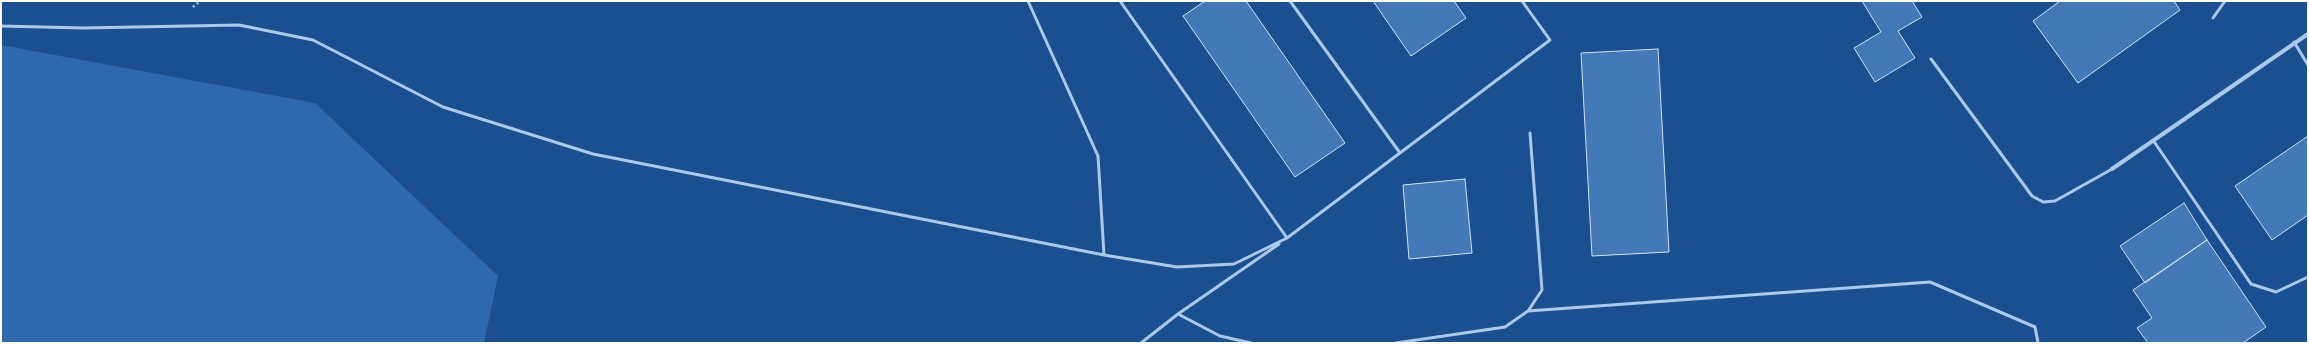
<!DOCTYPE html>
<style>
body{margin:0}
#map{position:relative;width:2309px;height:344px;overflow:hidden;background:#1b4f8f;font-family:"Work Sans",sans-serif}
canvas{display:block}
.frame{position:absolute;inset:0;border:2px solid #fff;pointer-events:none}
</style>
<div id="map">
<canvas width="2309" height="344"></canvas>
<div class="frame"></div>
</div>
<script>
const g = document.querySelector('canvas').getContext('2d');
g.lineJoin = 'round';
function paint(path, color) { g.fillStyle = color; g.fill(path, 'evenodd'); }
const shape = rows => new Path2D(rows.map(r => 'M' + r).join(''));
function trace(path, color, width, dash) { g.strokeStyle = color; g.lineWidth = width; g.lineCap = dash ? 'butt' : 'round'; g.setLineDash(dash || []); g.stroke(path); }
paint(shape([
 [1,45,315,103,498,276,484,343,1,343]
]), '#2e69ad');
const building = shape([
 [1205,1,1246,1,1345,143,1295,177,1183,16,1205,1],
 [1373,1,1454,1,1466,18,1411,56,1373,1],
 [1862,1,1912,1,1922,17,1898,31,1915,58,1875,82,1854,48,1881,32,1862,1],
 [2060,1,2174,1,2180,10,2078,83,2033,21,2060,1],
 [1658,49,1669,252,1592,256,1581,53,1658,49],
 [2308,136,2308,215,2272,240,2235,186,2308,136],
 [1465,179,1472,253,1409,259,1403,185,1465,179],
 [2184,203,2207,240,2145,283,2120,246,2184,203],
 [2207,240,2266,327,2243,343,2148,343,2137,328,2152,318,2133,290,2207,240]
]);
paint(building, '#4478b7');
trace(building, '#cfe3fa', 1);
trace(shape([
 [193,7,200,1]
]), '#a9c9ee', 2.5, [2, 3]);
trace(shape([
 [1028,1,1098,156,1104,255],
 [1120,1,1287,238],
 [1290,1,1400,153],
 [2213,18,2225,1],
 [1,26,83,28,239,25,313,40,443,107,593,154,1104,255,1177,267,1234,264,1287,238],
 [2294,42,2308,65],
 [1931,59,2032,196,2043,202,2055,201,2112,169],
 [2153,140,2251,284,2276,292,2308,277],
 [1287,238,1550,40,1522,1],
 [1528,311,1930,282,2035,327,2038,343],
 [1178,314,1220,336,1251,343],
 [1141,343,1178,314,1279,244],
 [1396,343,1505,327,1528,311,1542,290,1530,133]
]), '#a9c9ee', 3);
trace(shape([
 [2112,169,2308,34]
]), '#a9c9ee', 4);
</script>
